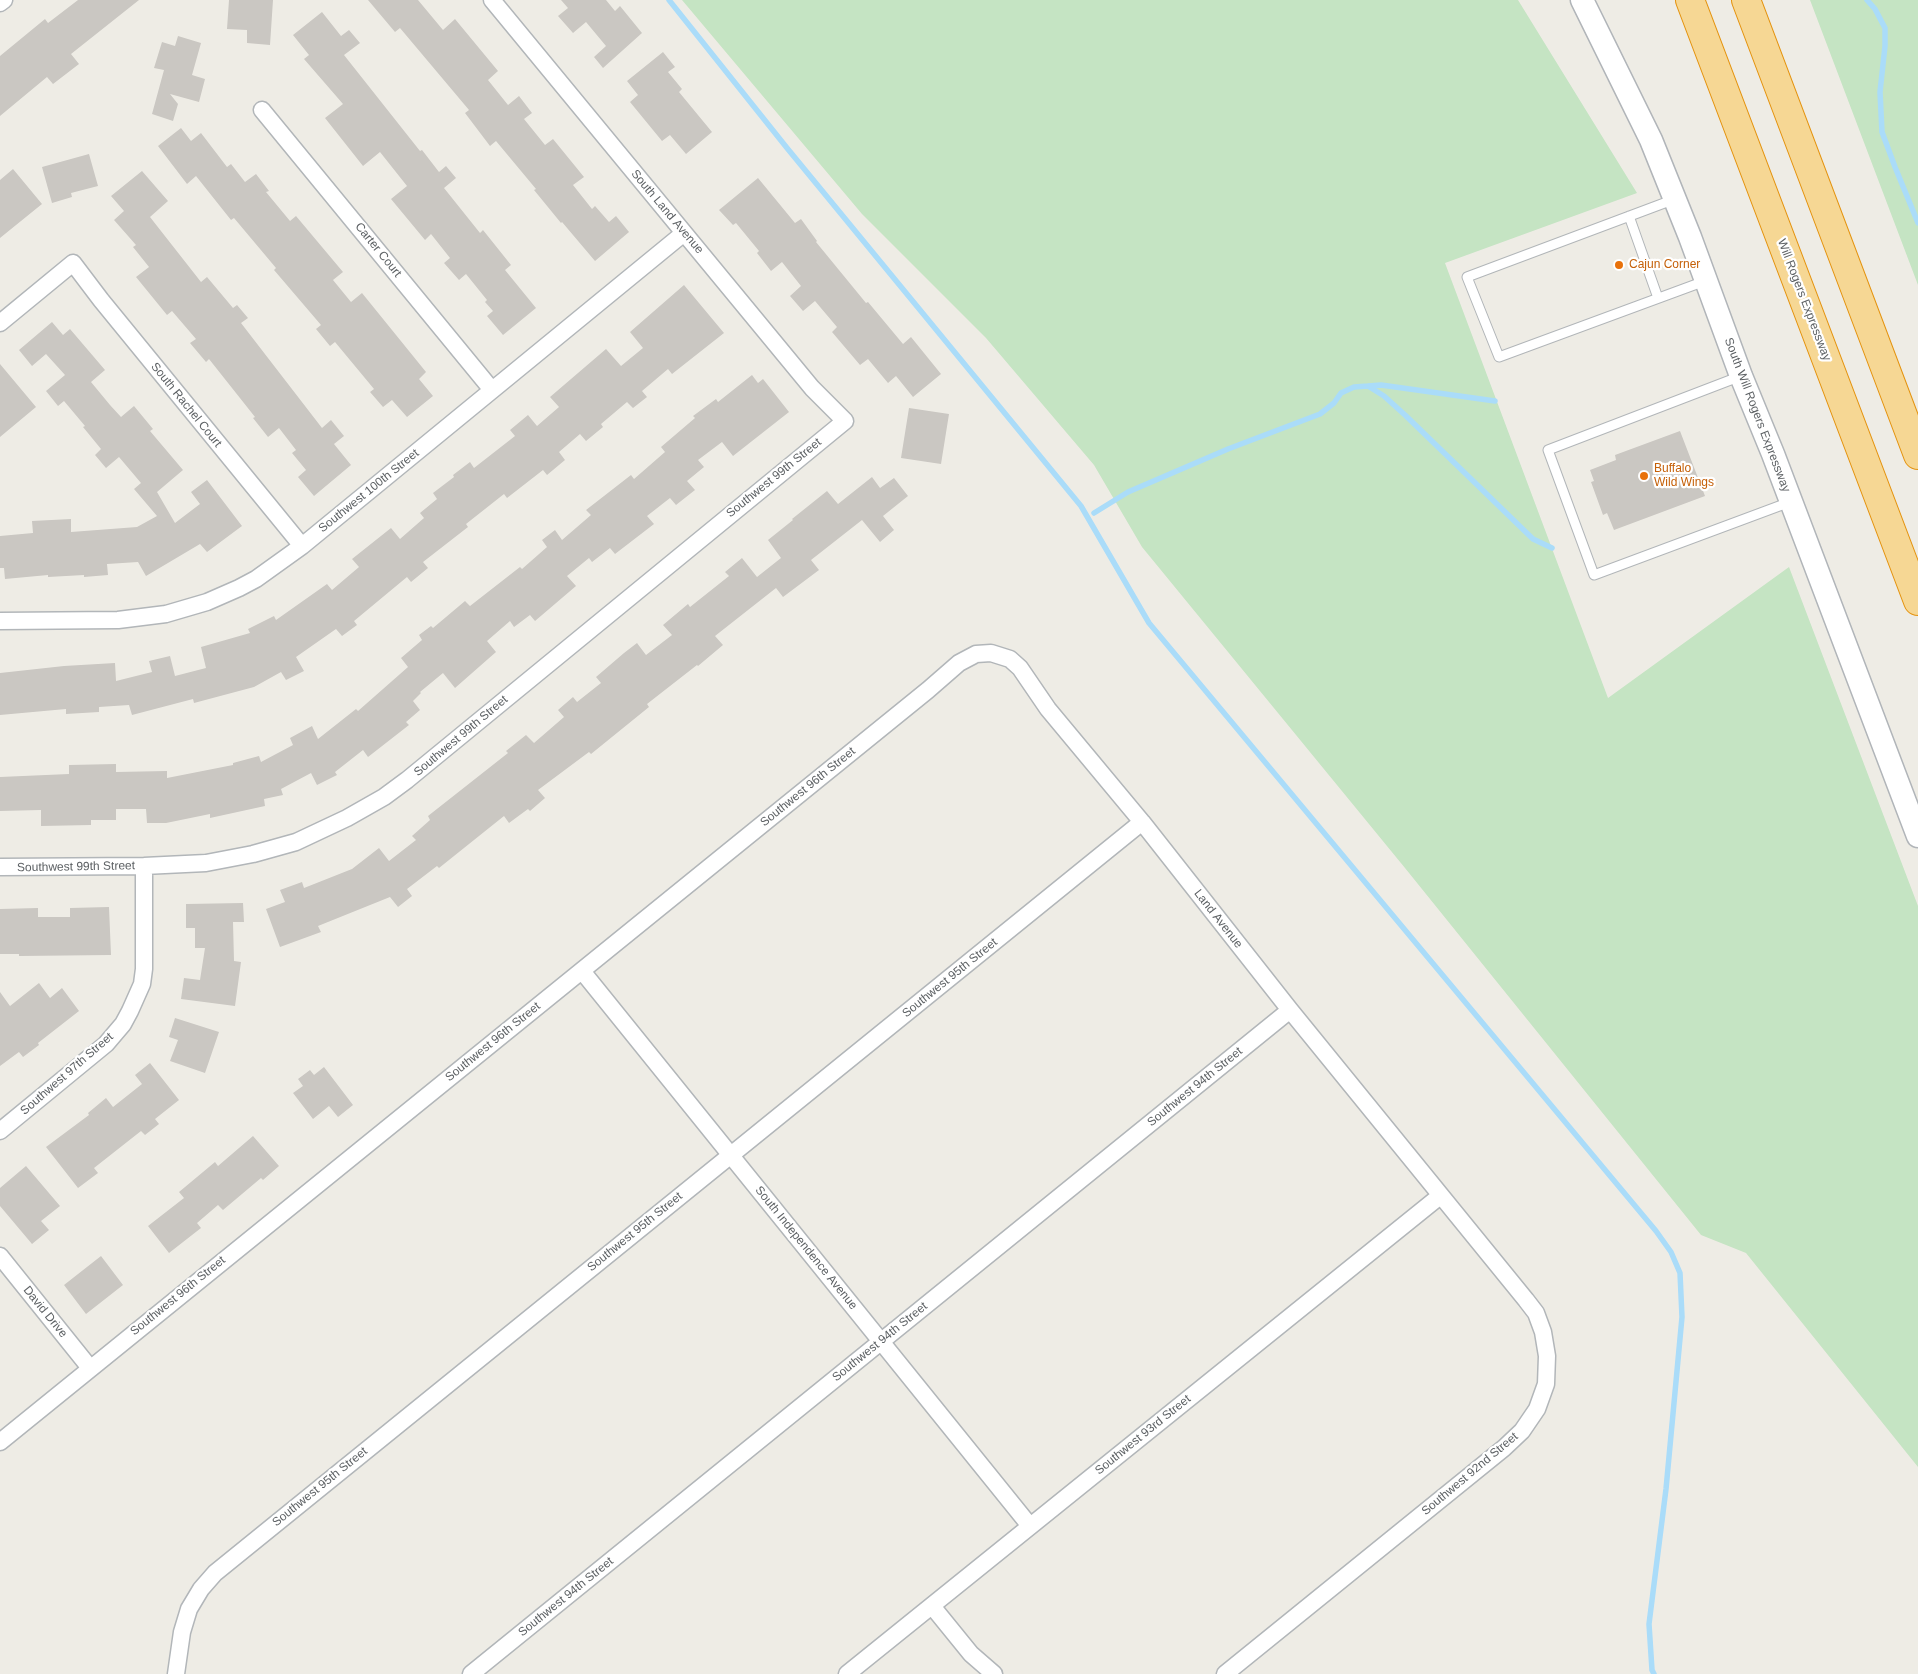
<!DOCTYPE html>
<style>
body{margin:0}
canvas{display:block;background:#eeece5}
</style>
<canvas width="1918" height="1674"></canvas>
<script>
const g = document.querySelector('canvas').getContext('2d');
g.lineJoin = 'round';
function paint(path, color) { g.fillStyle = color; g.fill(path, 'evenodd'); }
const shape = rows => new Path2D(rows.map(r => 'M' + r).join(''));
function trace(path, color, width, dash) { g.strokeStyle = color; g.lineWidth = width; g.lineCap = dash ? 'butt' : 'round'; g.setLineDash(dash || []); g.stroke(path); }
function write(font, color, halo, rows, align = 'center') {
  g.font = font + ' Arial,sans-serif'; g.lineWidth = 4.5; g.setLineDash([]); g.textBaseline = 'middle'; g.strokeStyle = halo; g.fillStyle = color; for (const [text, x, y, turn = 0] of rows) {
    g.save(); g.translate(x, y); g.rotate((+turn || 0) * Math.PI / 180); g.textAlign = isNaN(turn) ? turn : align; if (halo) g.strokeText(text, 0, 0); g.fillText(text, 0, 0); g.restore();
  }
}
paint(shape([
 [682,0,1518,0,1637,193,1445,263,1608,698,1789,567,1918,906,1918,1467,1746,1253,1701,1235,1405,868,1142,547,1094,465,986,338,862,214],
 [1810,0,1918,0,1918,285]
]), '#c5e4c3');
trace(shape([
 [669,0,787,148,1081,506,1149,623,1656,1231,1671,1252,1680,1273,1682,1317,1666,1489,1649,1624,1652,1670,1654,1674],
 [1867,0,1875,9,1885,28,1885,46,1880,92,1882,132,1895,167,1918,223],
 [1368,386,1381,385,1495,401],
 [1094,513,1128,492,1228,449,1320,414,1334,403,1341,393,1354,387,1368,386,1384,396,1405,415,1533,539,1552,548]
]), '#aadcf9', 5.5);
paint(shape([
 [78,0,139,0,71,54,79,64,53,84,47,77,0,116,0,56,45,19,48,23],
 [229,0,273,0,270,45,247,43,247,30,227,29],
 [368,0,418,0,443,30,455,19,498,71,488,80,508,105,519,96,532,113,524,119,545,145,553,139,584,177,573,185,592,209,595,206,609,222,616,216,629,232,595,261,562,222,561,223,534,190,536,189,496,141,490,146,465,113,469,110,400,28,395,32],
 [561,0,606,0,615,11,620,6,642,33,603,68,594,57,606,46,586,22,573,33,558,16,568,8],
 [322,12,341,36,349,30,360,43,344,55,420,151,422,150,439,172,446,166,456,178,444,188,480,233,483,230,511,265,505,270,536,308,503,335,487,316,493,311,485,302,487,300,466,274,459,280,444,263,450,258,431,234,425,240,391,199,407,186,380,152,363,166,325,118,343,104,304,59,309,55,293,35],
 [178,36,201,43,192,75,205,79,199,102,170,94,178,104,173,121,152,114,164,70,154,68,162,42,175,46],
 [663,52,675,67,668,72,682,89,679,92,712,132,686,154,670,135,662,141,630,102,638,95,627,81],
 [181,128,191,141,201,133,227,167,231,164,245,182,256,174,269,191,266,192,290,221,296,216,343,272,333,280,351,302,362,293,426,372,419,379,433,396,407,417,392,400,383,407,370,392,374,389,335,342,330,346,316,329,321,325,274,270,276,268,234,218,231,220,196,176,187,184,158,146],
 [89,154,98,186,71,193,72,197,52,203,42,167],
 [13,169,42,204,0,238,0,180],
 [142,171,168,201,150,217,201,282,207,277,233,308,237,305,248,318,241,323,322,428,331,420,344,436,334,444,351,465,314,496,298,477,306,470,292,453,296,450,279,428,268,437,253,418,255,417,209,359,206,362,190,343,196,339,172,311,167,315,136,277,149,267,133,247,136,245,114,220,124,211,111,196],
 [758,178,795,223,801,219,817,241,816,242,866,303,868,302,903,344,911,337,941,374,913,397,896,376,888,383,868,359,860,365,832,332,837,327,815,301,803,311,790,296,801,286,782,262,771,271,757,253,759,251,736,223,733,225,719,210],
 [684,285,724,333,672,374,668,369,642,391,647,397,633,408,627,402,601,424,603,427,586,441,580,434,559,452,565,460,547,475,543,470,507,498,504,494,466,524,468,527,423,562,428,568,411,582,407,577,354,621,357,625,342,636,336,629,296,657,304,671,286,680,281,672,254,687,194,703,193,699,132,715,129,705,99,707,99,712,66,714,66,709,0,715,0,673,64,666,115,663,116,681,152,672,149,661,170,656,175,676,206,668,201,647,250,633,248,629,274,616,276,620,327,584,332,590,359,567,352,559,391,528,400,539,424,518,420,513,437,499,433,493,454,477,453,475,470,462,474,468,515,436,510,430,528,415,537,426,559,407,550,397,606,349,621,366,643,348,630,332],
 [52,322,63,335,70,329,105,370,91,382,110,405,121,417,134,406,153,429,150,431,183,470,157,492,175,523,200,504,191,492,207,480,242,526,207,552,200,544,146,576,138,562,107,564,108,575,84,577,84,575,48,577,48,575,5,579,4,568,0,568,0,536,33,533,32,521,71,519,71,532,137,527,157,516,134,489,141,483,119,457,106,468,95,455,101,449,83,427,85,426,64,401,58,406,46,391,65,375,46,354,32,366,19,350],
 [0,364,36,407,0,437],
 [752,375,758,383,763,379,789,412,733,456,722,442,698,460,704,467,687,481,695,490,676,505,670,498,647,516,654,524,615,554,610,548,592,562,589,558,567,576,576,586,535,621,530,615,514,627,510,621,487,641,496,652,455,688,443,673,420,692,421,693,413,701,420,710,406,722,409,725,368,757,363,750,335,772,337,775,317,785,311,773,281,789,283,795,264,799,265,806,210,818,210,814,166,823,147,823,146,809,116,809,116,820,91,820,91,825,41,826,41,810,0,811,0,777,69,774,69,765,116,764,116,772,167,771,167,778,233,765,233,763,259,756,261,762,293,745,290,738,312,726,318,739,356,709,358,711,408,667,401,658,422,640,419,635,431,626,433,628,465,601,470,606,520,567,522,569,547,547,542,540,555,530,562,540,591,515,586,510,631,475,634,479,665,452,661,447,695,418,693,416,716,399,718,402],
 [909,408,949,414,941,464,901,458],
 [1680,431,1705,496,1614,530,1607,513,1603,515,1591,482,1594,481,1590,470,1616,460,1615,455],
 [872,477,880,488,894,478,908,496,883,516,894,530,880,542,862,520,811,560,819,570,783,597,776,588,715,636,723,645,698,666,697,665,647,704,649,707,591,754,589,752,538,790,545,798,530,811,528,809,509,823,504,816,439,868,437,866,407,889,412,896,398,907,390,897,318,926,321,932,280,947,266,909,285,902,280,890,302,882,304,888,352,869,379,848,389,861,416,840,412,836,430,820,428,816,508,753,506,751,526,735,534,743,564,717,558,710,573,697,577,702,601,683,596,677,624,653,637,643,646,655,672,635,663,625,688,604,690,607,729,576,725,572,742,558,757,577,781,558,768,540,793,520,792,519,827,491,838,504],
 [243,903,244,922,233,922,234,961,241,962,235,1006,181,999,184,978,200,980,205,948,195,948,195,928,186,928,186,904],
 [109,907,111,955,19,956,19,954,0,954,0,909,38,908,38,917,70,917,70,908],
 [39,983,50,998,62,988,79,1011,38,1043,39,1045,23,1057,19,1052,0,1066,0,992,10,1006],
 [175,1018,219,1032,205,1073,170,1061,178,1040,169,1037],
 [150,1063,179,1100,155,1119,159,1124,145,1135,141,1131,94,1168,98,1173,78,1188,46,1147,89,1115,88,1113,106,1098,113,1107,142,1084,135,1075],
 [324,1067,353,1105,338,1117,329,1106,313,1119,293,1093,303,1086,298,1079,310,1070,314,1075],
 [253,1136,279,1166,263,1180,261,1178,223,1210,218,1205,197,1223,201,1228,169,1253,148,1226,184,1198,179,1192,215,1162,218,1166],
 [26,1166,60,1206,41,1221,49,1230,32,1244,0,1206,0,1188],
 [101,1256,123,1285,86,1314,64,1285]
]), '#cac7c2');
const service = shape([
 [1675,199,1467,277,1499,357,1705,281],
 [1629,216,1658,298],
 [1741,376,1548,450,1594,575,1790,502]
]);
const minor = shape([
 [0,3,4,0],
 [262,110,492,390],
 [0,323,73,263,101,300,302,546],
 [0,621,118,620,166,614,207,602,239,588,256,579,302,546,684,233],
 [0,867,144,866,206,863,253,854,296,842,347,818,384,797,407,780,845,421,812,388,492,0],
 [582,971,1030,1526],
 [0,1131,106,1044,123,1024,130,1011,142,984,144,969,144,866],
 [0,1256,90,1368],
 [0,1442,928,690,959,663,976,654,991,653,1010,659,1020,668,1048,709,1142,822,1290,1010,1526,1300,1536,1313,1543,1332,1547,1356,1546,1384,1537,1409,1522,1431,1504,1448,1225,1674],
 [932,1606,971,1654,994,1674],
 [176,1674,182,1632,189,1609,201,1589,215,1573,1142,822],
 [471,1674,1290,1010],
 [847,1674,1440,1196]
]);
const secondary = shape([
 [1582,0,1651,140,1690,237,1741,376,1773,454,1918,836]
]);
const motorway = shape([
 [1690,0,1918,601],
 [1746,0,1918,455]
]);
trace(service, '#b2b6b9', 11);
trace(minor, '#b2b6b9', 19);
trace(secondary, '#b1b5b9', 25);
trace(motorway, '#e4930f', 30);
trace(service, '#fff', 9);
trace(minor, '#fff', 16);
trace(secondary, '#fff', 22);
trace(motorway, '#f6d794', 28);
for (const [x, y, r, color] of [
 [1619,265,5,"#e8710a"],
 [1644,476,5,"#e8710a"]
]) { const dot = new Path2D(); dot.arc(x, y, r, 0, 2 * Math.PI); g.fillStyle = color; g.fill(dot); trace(dot, '#fff', 2); }
write('12px', '#5d6164', '#fff', [
 ["South Land Avenue",667,212,50],
 ["Carter Court",378,250,51],
 ["Will Rogers Expressway",1804,300,69],
 ["South Rachel Court",186,405,51],
 ["South Will Rogers Expressway",1757,415,69],
 ["Southwest 99th Street",774,478,-39],
 ["Southwest 100th Street",369,491,-39],
 ["Southwest 99th Street",461,736,-40],
 ["Southwest 96th Street",808,787,-39],
 ["Southwest 99th Street",76,867,-1],
 ["Land Avenue",1218,919,52],
 ["Southwest 95th Street",950,978,-39],
 ["Southwest 96th Street",493,1042,-39],
 ["Southwest 97th Street",67,1074,-41],
 ["Southwest 94th Street",1195,1087,-39],
 ["Southwest 95th Street",635,1232,-39],
 ["South Independence Avenue",806,1248,51],
 ["Southwest 96th Street",178,1296,-39],
 ["David Drive",45,1312,51],
 ["Southwest 94th Street",880,1342,-39],
 ["Southwest 93rd Street",1143,1435,-39],
 ["Southwest 92nd Street",1470,1474,-40],
 ["Southwest 95th Street",320,1487,-39],
 ["Southwest 94th Street",566,1597,-39]
]);
write('12px', '#c56008', '#fff', [
 ["Cajun Corner",1629,265],
 ["Buffalo",1654,469],
 ["Wild Wings",1654,483]
], 'left');
</script>
